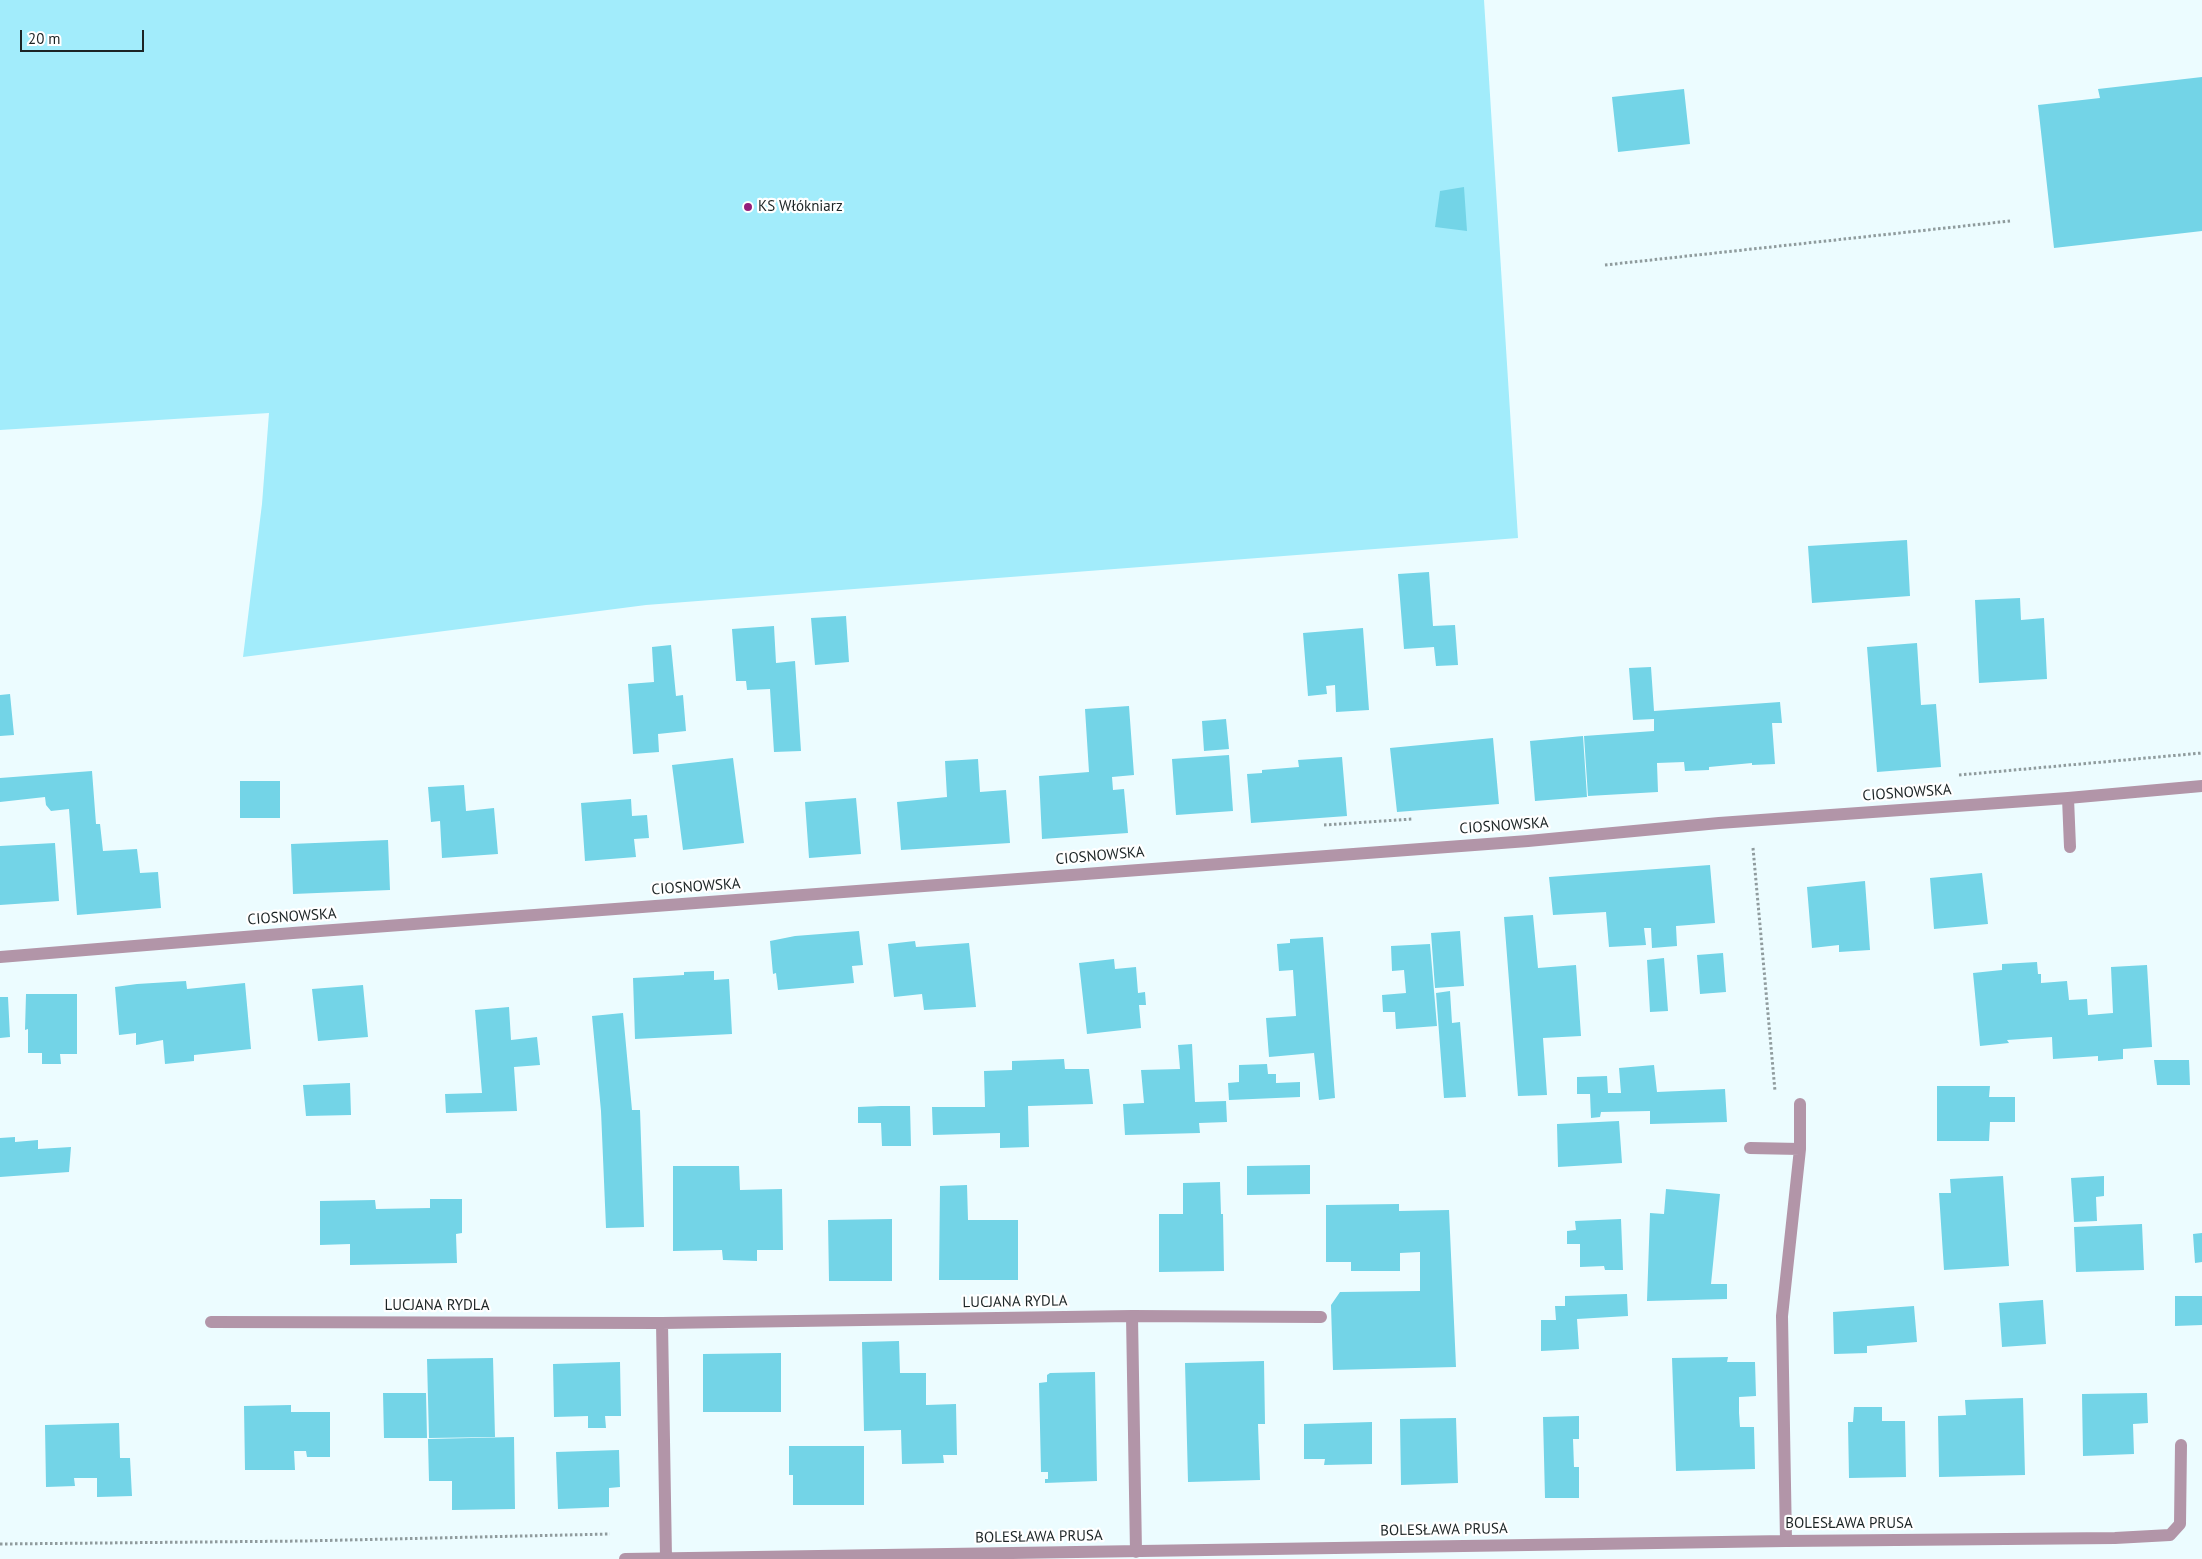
<!DOCTYPE html>
<meta charset="utf-8">
<style>
body{margin:0}
#map{position:relative;width:2202px;height:1559px;overflow:hidden;background:#ecfcff;font-family:"PT Sans",sans-serif}
canvas{display:block}
.scale{position:absolute;left:20px;top:30px;width:124px;height:22px;box-sizing:border-box;border:2px solid #1c2425;border-top:0;padding-left:6px;font-size:15px;line-height:18px;white-space:nowrap;color:#1c2425;-webkit-text-stroke:4px #fff;paint-order:stroke}
</style>
<div id="map">
<canvas width="2202" height="1559"></canvas>
<div class="scale">20 m</div>
</div>
<script>
const g = document.querySelector('canvas').getContext('2d');
g.lineJoin = 'round';
function paint(path, color) { g.fillStyle = color; g.fill(path, 'evenodd'); }
const shape = rows => new Path2D(rows.map(r => 'M' + r).join(''));
function trace(path, color, width, dash) { g.strokeStyle = color; g.lineWidth = width; g.lineCap = dash ? 'butt' : 'round'; g.setLineDash(dash || []); g.stroke(path); }
function write(font, color, halo, rows, align = 'center') {
  g.font = font + ' "PT Sans",sans-serif'; g.lineWidth = 4.5; g.setLineDash([]); g.textBaseline = 'middle'; g.strokeStyle = halo; g.fillStyle = color; for (const [text, x, y, turn = 0] of rows) {
    g.save(); g.translate(x, y); g.rotate((+turn || 0) * Math.PI / 180); g.textAlign = isNaN(turn) ? turn : align; if (halo) g.strokeText(text, 0, 0); g.fillText(text, 0, 0); g.restore();
  }
}
paint(shape([
 [0,0,1484,0,1518,538,646,605,243,657,262,504,269,413,0,430]
]), '#a2ecfb');
paint(shape([
 [2202,77,2202,231,2054,248,2038,105,2100,98,2098,89],
 [1684,89,1690,144,1618,152,1612,97],
 [1464,187,1467,231,1435,227,1440,191],
 [1907,540,1910,596,1812,603,1808,546],
 [1429,572,1433,626,1455,625,1458,665,1436,666,1434,647,1404,649,1398,574],
 [2020,598,2021,620,2044,618,2047,679,1979,683,1975,600],
 [846,616,849,662,815,665,811,618],
 [774,626,776,663,795,661,801,751,774,752,770,689,747,690,746,681,736,681,732,629],
 [1363,628,1369,710,1336,712,1335,685,1326,686,1327,694,1308,696,1303,633],
 [1917,643,1921,705,1936,704,1941,767,1877,772,1867,647],
 [671,645,676,696,683,695,686,731,658,734,659,752,633,754,628,684,654,682,652,647],
 [1651,667,1654,711,1780,702,1782,723,1772,723,1775,764,1752,765,1752,763,1709,767,1709,770,1685,771,1684,762,1657,763,1658,792,1588,796,1584,736,1654,731,1654,719,1633,720,1629,668],
 [10,694,14,735,0,736,0,695],
 [1129,706,1134,775,1112,777,1113,790,1124,789,1128,833,1042,839,1039,776,1089,772,1085,709],
 [1226,719,1229,749,1204,751,1202,721],
 [1583,736,1587,797,1535,801,1530,741],
 [1493,738,1499,804,1397,812,1390,748],
 [1229,755,1233,811,1176,815,1172,759],
 [1342,757,1347,816,1251,823,1247,774,1262,773,1262,770,1299,767,1298,760],
 [733,758,744,843,683,850,672,765],
 [978,759,980,792,1006,790,1010,843,901,850,897,802,947,797,945,761],
 [92,771,96,824,100,824,103,851,137,849,140,873,158,872,161,908,77,915,69,809,51,811,46,805,45,797,0,802,0,778],
 [240,781,280,781,280,818,240,818],
 [464,785,466,811,494,808,498,854,442,858,440,821,431,822,428,787],
 [856,798,861,854,809,858,805,802],
 [631,799,632,816,647,815,649,838,634,839,636,857,585,861,581,803],
 [388,840,390,890,293,894,291,844],
 [55,843,59,901,0,905,0,846],
 [1710,865,1715,923,1676,926,1677,946,1652,948,1651,928,1644,928,1646,945,1609,947,1606,912,1553,915,1549,877],
 [1982,873,1988,924,1934,929,1930,878],
 [1865,881,1870,950,1839,952,1839,945,1812,948,1807,887],
 [1533,915,1538,968,1576,965,1581,1036,1543,1038,1547,1095,1518,1096,1504,917],
 [859,931,863,965,852,966,854,983,778,990,776,973,773,974,770,941,795,936],
 [1460,931,1464,986,1435,988,1431,933],
 [1323,937,1335,1098,1319,1100,1314,1053,1269,1057,1266,1018,1296,1016,1293,970,1279,971,1277,944,1290,943,1290,939],
 [915,941,916,947,969,943,976,1007,924,1010,922,994,894,997,888,944],
 [1430,944,1437,1026,1396,1029,1395,1012,1383,1012,1382,995,1406,993,1404,970,1392,971,1391,946],
 [1723,953,1726,992,1700,994,1697,955],
 [1664,958,1668,1011,1650,1012,1647,960],
 [1114,959,1115,969,1136,967,1138,993,1145,992,1146,1005,1139,1005,1141,1028,1087,1034,1079,963],
 [2037,962,2038,974,2041,974,2041,983,2067,981,2069,1000,2087,999,2088,1015,2113,1013,2111,967,2147,965,2152,1047,2123,1049,2123,1059,2098,1061,2098,1056,2053,1059,2052,1037,2007,1040,2009,1043,1980,1046,1973,973,2002,970,2002,964],
 [714,971,714,980,729,979,732,1034,635,1039,633,978,684,975,684,972],
 [186,981,187,989,245,983,251,1049,194,1055,194,1061,165,1064,163,1040,136,1045,136,1033,119,1035,115,987,137,984],
 [363,985,368,1037,318,1041,312,989],
 [1450,991,1452,1023,1460,1022,1466,1097,1444,1098,1436,993],
 [26,994,77,994,77,1054,60,1054,61,1064,42,1064,42,1053,28,1053,28,1029,25,1030],
 [0,997,8,997,10,1037,0,1038],
 [509,1007,511,1040,537,1037,540,1065,514,1067,517,1111,446,1113,445,1094,482,1093,475,1010],
 [623,1013,632,1110,640,1110,644,1227,606,1228,601,1111,592,1016],
 [1192,1044,1195,1102,1226,1101,1227,1122,1199,1123,1200,1133,1125,1135,1123,1104,1144,1103,1141,1070,1180,1069,1178,1045],
 [1064,1059,1065,1069,1089,1069,1093,1104,1028,1106,1029,1147,1000,1148,1000,1133,933,1135,932,1107,985,1107,984,1071,1012,1070,1012,1061],
 [2154,1060,2189,1060,2190,1085,2157,1085],
 [1267,1064,1268,1074,1276,1074,1276,1083,1300,1082,1300,1097,1229,1100,1228,1083,1239,1082,1239,1065],
 [1654,1065,1657,1092,1725,1089,1727,1122,1650,1124,1650,1111,1601,1112,1600,1117,1591,1118,1590,1094,1577,1094,1577,1077,1607,1076,1608,1093,1621,1093,1619,1068],
 [350,1083,351,1115,306,1116,303,1085],
 [1937,1086,1990,1086,1989,1097,2015,1097,2015,1122,1990,1122,1989,1141,1937,1141],
 [881,1106,910,1106,911,1146,882,1146,881,1123,858,1123,858,1107],
 [1619,1121,1622,1163,1558,1167,1557,1124],
 [15,1137,15,1142,38,1140,38,1149,71,1147,69,1172,0,1177,0,1138],
 [1310,1165,1310,1194,1247,1195,1247,1166],
 [673,1166,739,1166,740,1190,782,1189,783,1250,757,1250,757,1261,723,1260,722,1250,673,1251],
 [2003,1176,2009,1266,1944,1270,1939,1193,1951,1193,1950,1179],
 [2104,1176,2104,1196,2096,1197,2097,1221,2074,1222,2071,1178],
 [1220,1182,1221,1214,1223,1214,1224,1271,1159,1272,1159,1214,1183,1214,1183,1183],
 [967,1185,968,1220,1018,1220,1018,1280,939,1280,940,1186],
 [1666,1189,1720,1194,1711,1284,1727,1284,1727,1299,1647,1301,1650,1213,1664,1214],
 [430,1199,462,1199,462,1233,456,1234,457,1263,350,1265,350,1244,320,1245,320,1201,375,1200,376,1209,430,1208],
 [1399,1204,1399,1211,1449,1210,1456,1367,1333,1370,1331,1305,1340,1292,1420,1291,1420,1252,1400,1253,1400,1271,1351,1271,1351,1262,1326,1262,1326,1205],
 [892,1219,892,1281,829,1281,828,1220],
 [1621,1219,1623,1270,1605,1270,1604,1266,1580,1267,1580,1244,1567,1244,1567,1231,1576,1230,1575,1221],
 [2142,1224,2144,1270,2076,1272,2074,1227],
 [2202,1233,2202,1262,2195,1263,2193,1234],
 [1627,1294,1628,1316,1577,1319,1579,1349,1541,1351,1541,1320,1556,1320,1555,1306,1565,1306,1565,1296],
 [2175,1296,2202,1296,2202,1325,2175,1326],
 [2043,1300,2046,1344,2002,1347,1999,1303],
 [1914,1306,1917,1342,1867,1346,1867,1353,1834,1354,1833,1312],
 [899,1341,900,1373,926,1373,926,1405,956,1404,957,1455,943,1455,944,1463,902,1464,901,1430,864,1431,862,1342],
 [781,1353,781,1412,703,1412,703,1354],
 [1728,1357,1727,1362,1755,1362,1756,1396,1739,1397,1739,1413,1740,1427,1754,1427,1755,1469,1676,1471,1672,1358],
 [493,1358,495,1437,429,1438,427,1359],
 [1264,1361,1265,1424,1258,1424,1260,1480,1188,1482,1185,1363],
 [620,1362,621,1416,605,1416,606,1428,588,1428,588,1416,554,1417,553,1364],
 [1095,1372,1097,1481,1045,1483,1045,1479,1048,1479,1048,1472,1041,1472,1039,1383,1047,1382,1047,1375,1050,1373],
 [383,1393,426,1393,427,1438,384,1438],
 [2147,1393,2148,1423,2133,1424,2134,1454,2083,1456,2082,1394],
 [2023,1398,2025,1475,1939,1477,1938,1416,1966,1415,1965,1400],
 [291,1405,291,1412,330,1412,330,1457,307,1457,306,1451,294,1451,295,1470,245,1470,244,1406],
 [1854,1407,1882,1407,1882,1421,1905,1421,1906,1477,1849,1478,1848,1422,1853,1422],
 [1579,1416,1579,1439,1573,1439,1574,1467,1579,1467,1579,1498,1545,1498,1543,1417],
 [1456,1418,1458,1483,1401,1485,1400,1419],
 [1372,1422,1372,1464,1324,1465,1325,1459,1304,1459,1304,1424],
 [119,1423,120,1458,130,1458,132,1496,97,1497,97,1478,74,1478,75,1486,46,1487,45,1425],
 [514,1437,515,1509,452,1510,452,1481,429,1481,428,1439],
 [789,1446,864,1446,864,1505,793,1505,793,1475,789,1475],
 [619,1450,620,1487,609,1488,609,1507,558,1509,556,1452]
]), '#73d4e7');
trace(shape([
 [1605,265,2010,221],
 [1959,775,2202,753],
 [1324,825,1412,819],
 [1753,848,1775,1091],
 [0,1544,303,1541,610,1534]
]), '#8f9b9d', 3, [2.5, 2.5]);
trace(shape([
 [2068,798,2070,847],
 [0,957,293,933,1528,841,1719,823,2068,798,2202,786],
 [1750,1148,1800,1149],
 [1132,1316,1321,1317],
 [211,1322,662,1323,1132,1316,1136,1552],
 [662,1323,666,1558],
 [1786,1541,1782,1316,1800,1149,1800,1104],
 [625,1559,1786,1541,2115,1538,2170,1535,2180,1524,2181,1445]
]), '#b295a8', 12);
for (const [x, y, r, color] of [
 [748,207,5,"#931d7b"]
]) { const dot = new Path2D(); dot.arc(x, y, r, 0, 2 * Math.PI); g.fillStyle = color; g.fill(dot); trace(dot, '#fff', 2); }
write('15px', '#1c2425', '#fff', [
 ["KS Włókniarz",758,207]
], 'left');
write('15px', '#1c2425', '#fff', [
 ["CIOSNOWSKA",1907,793,-4],
 ["CIOSNOWSKA",1504,826,-4],
 ["CIOSNOWSKA",1100,856,-5],
 ["CIOSNOWSKA",696,887,-4],
 ["CIOSNOWSKA",292,917,-4],
 ["LUCJANA RYDLA",1015,1302,-1],
 ["LUCJANA RYDLA",437,1306],
 ["BOLESŁAWA PRUSA",1849,1524],
 ["BOLESŁAWA PRUSA",1444,1530,-1],
 ["BOLESŁAWA PRUSA",1039,1537,-1]
]);
</script>
